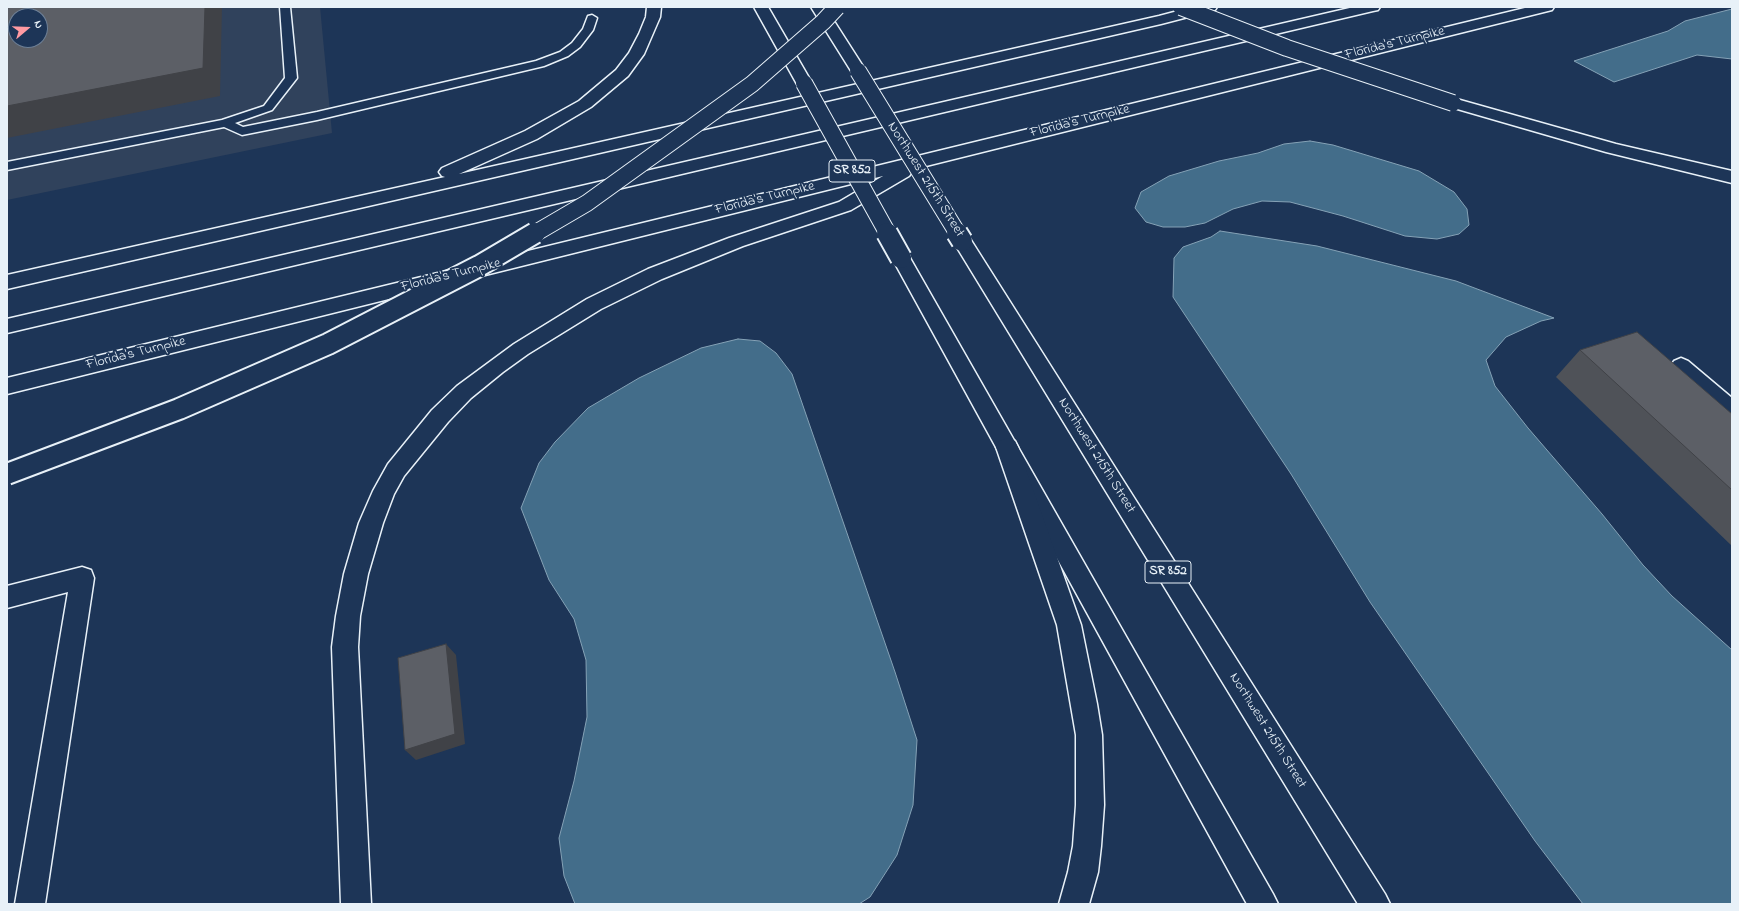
<!DOCTYPE html>
<style>
body{margin:0}
#map{position:relative;width:1739px;height:911px;overflow:hidden;background:#1d3557;font-family:"Indie Flower",sans-serif}
canvas{display:block}
.frame{position:absolute;inset:0;border:8px solid #e8f1f8;pointer-events:none}
.north{position:absolute;left:8px;top:8px;width:40px;height:40px;box-sizing:border-box;background:#1d3557;border:1px solid #6e8097;border-radius:50%;rotate:71deg;font-size:11px;font-weight:700;line-height:16px;text-align:center;color:#e8f1f8}
.north::after{content:'';display:block;margin:auto;width:14px;height:18px;background:#ff9aa2;clip-path:polygon(50% 0,100% 100%,50% 72%,0 100%)}
</style>
<div id="map">
<canvas width="1739" height="911"></canvas>
<div class="frame"></div>
<div class="north">N</div>
</div>
<script>
const g = document.querySelector('canvas').getContext('2d');
g.lineJoin = 'round';
function paint(path, color) { g.fillStyle = color; g.fill(path, 'evenodd'); }
const shape = rows => new Path2D(rows.map(r => 'M' + r).join(''));
function trace(path, color, width, dash) { g.strokeStyle = color; g.lineWidth = width; g.lineCap = dash ? 'butt' : 'round'; g.setLineDash(dash || []); g.stroke(path); }
function write(font, color, halo, rows, align = 'center') {
  g.font = font + ' "Indie Flower",sans-serif'; g.lineWidth = 4; g.setLineDash([]); g.textBaseline = 'middle'; g.strokeStyle = halo; g.fillStyle = color; for (const [text, x, y, turn = 0] of rows) {
    g.save(); g.translate(x, y); g.rotate((+turn || 0) * Math.PI / 180); g.textAlign = isNaN(turn) ? turn : align; if (halo) g.strokeText(text, 0, 0); g.fillText(text, 0, 0); g.restore();
  }
}
paint(shape([
 [7,7,320,7,332,133,7,200],
 [16,16,40,16,40,40,16,40]
]), '#30425c');
const water = shape([
 [1732,9,1732,59,1697,55,1614,82,1574,61,1668,31,1685,21,1732,9],
 [1310,141,1333,145,1419,171,1454,192,1467,209,1469,225,1459,234,1437,239,1405,236,1343,216,1290,202,1262,201,1233,209,1205,223,1185,227,1163,227,1146,222,1135,208,1141,192,1169,176,1219,161,1258,153,1284,144,1310,141],
 [1220,231,1317,246,1456,281,1554,318,1541,321,1506,337,1486,360,1495,386,1528,428,1602,514,1643,565,1672,596,1732,650,1732,904,1583,904,1535,841,1370,602,1291,474,1173,297,1174,258,1183,247,1211,237,1220,231],
 [738,339,760,341,776,353,792,374,895,672,917,740,913,805,897,855,870,897,859,904,575,904,564,876,559,838,574,781,587,717,586,660,574,619,549,580,521,508,539,463,555,442,588,408,639,378,701,348,738,339]
]);
paint(water, '#436d8a');
trace(water, '#85a2b6', 1);
const service = shape([
 [280,7,290,7,297,78,272,110,235,123,243,127,317,112,536,61,560,52,572,43,583,29,588,16,592,15,597,18,593,30,580,47,568,56,544,66,317,120,242,135,224,127,7,170,7,162,222,120,264,106,285,78,280,7]
]);
const minor = shape([
 [1681,358,1688,361,1732,398,1732,418,1724,416,1674,371,1671,366,1674,361,1681,358],
 [82,567,91,570,94,578,45,904,15,904,68,592,7,608,7,586,82,567]
]);
const primary = shape([
 [754,7,768,7,812,83,810,86,804,88,798,86,754,7],
 [811,7,825,7,866,71,863,74,858,76,853,74,811,7],
 [962,235,969,237,1385,894,1390,904,1358,904,953,241,955,237,962,235],
 [901,252,908,253,910,258,1273,894,1278,904,1247,904,892,258,894,253,901,252]
]);
const motorway = shape([
 [647,7,661,7,660,17,644,54,628,76,591,107,537,139,459,174,1159,16,1193,7,1217,7,1215,10,1161,24,7,289,7,275,445,177,442,176,439,172,442,168,525,131,579,101,616,70,629,53,639,34,646,17,647,7],
 [1354,7,1380,7,1378,10,1373,11,7,333,7,319,1354,7],
 [1529,7,1554,7,1552,10,910,170,912,172,909,176,851,210,743,246,662,279,601,309,528,354,503,372,471,398,448,422,404,476,394,494,383,523,368,574,360,616,358,647,371,904,341,904,332,647,336,616,344,574,359,523,373,491,388,464,432,410,457,386,514,344,587,299,648,269,729,238,839,202,883,176,7,394,7,378,1529,7],
 [1453,98,1616,144,1732,171,1732,183,1606,152,1447,106,1445,103,1447,100,1453,98],
 [1007,438,1015,441,1018,447,1081,625,1097,704,1102,735,1104,805,1101,846,1098,872,1089,904,1059,904,1068,872,1073,846,1076,805,1076,735,1057,625,996,447,999,441,1007,438]
]);
trace(service, '#e8f1f8', 3);
trace(minor, '#e8f1f8', 3);
trace(primary, '#e8f1f8', 3);
trace(motorway, '#e8f1f8', 3);
paint(service, '#1d3557');
paint(minor, '#1d3557');
paint(primary, '#1d3557');
paint(motorway, '#1d3557');
const primaryBridgeFar1 = shape([
 [858,71,958,234],
 [804,83,888,234]
]);
const primaryBridge = shape([
 [887,233,901,258],
 [957,233,962,241]
]);
const motorwayBridgeFar1 = shape([
 [1181,7,1287,48,1453,103],
 [534,234,587,203,752,84,823,22,837,7]
]);
const motorwayBridge = shape([
 [7,474,179,409,328,344,479,266,535,233]
]);
trace(primaryBridgeFar1, '#e8f1f8', 18, []);
trace(primaryBridge, '#e8f1f8', 24, []);
trace(motorwayBridgeFar1, '#e8f1f8', 18, []);
trace(motorwayBridge, '#e8f1f8', 24, []);
trace(primaryBridgeFar1, '#1d3557', 16);
trace(primaryBridge, '#1d3557', 20);
trace(motorwayBridgeFar1, '#1d3557', 16);
trace(motorwayBridge, '#1d3557', 20);
paint(shape([
 [1580,350,1732,414,1732,546,1556,377]
]), '#4f5258');
paint(shape([
 [205,7,222,7,220,96,7,138,7,106],
 [446,644,456,655,465,744,416,760,405,750]
]), '#404247');
const building = shape([
 [7,7,205,7,203,68,7,106,7,7],
 [16,16,40,16,40,40,16,40,16,16],
 [1637,332,1732,414,1732,490,1580,350,1637,332],
 [446,644,455,734,405,750,398,658,446,644]
]);
paint(building, '#5c5f66');
trace(building, '#404247', 1);
for (const [x, y, w] of [
 [852,171,46],
 [1168,572,46]
]) { const box = new Path2D(); box.roundRect(x - w / 2, y - 11, w, 22, 3); g.fillStyle = '#1d3557'; g.fill(box); trace(box, '#e8f1f8', 1); }
write('bold 13px', '#e8f1f8', null, [
 ["SR 852",852,171],
 ["SR 852",1168,572]
]);
write('14px', '#e8f1f8', '#1d3557', [
 ["Florida's Turnpike",1395,44,-14],
 ["Florida's Turnpike",1080,122,-14],
 ["Northwest 215th Street",925,180,58],
 ["Florida's Turnpike",765,199,-14],
 ["Florida's Turnpike",451,276,-14],
 ["Florida's Turnpike",136,354,-14],
 ["Northwest 215th Street",1096,456,58],
 ["Northwest 215th Street",1267,731,58]
]);
</script>
